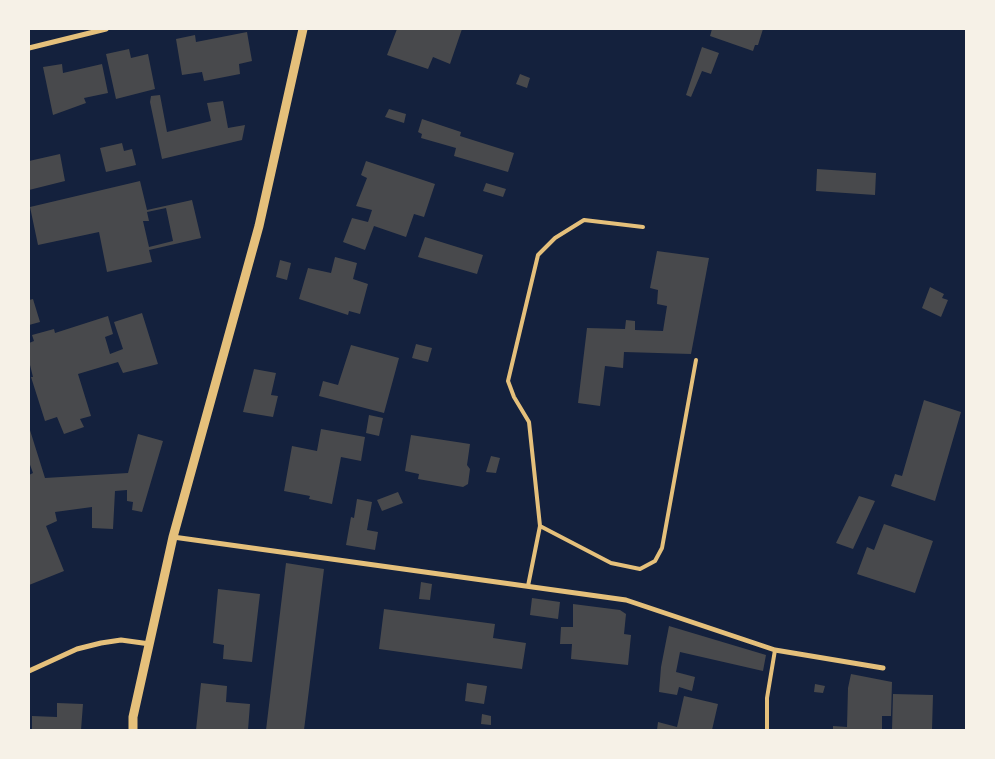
<!DOCTYPE html>
<style>
body{margin:0}
#map{position:relative;width:995px;height:759px;overflow:hidden;background:#14213d;font-family:"PT Serif",serif}
canvas{display:block}
.frame{position:absolute;inset:0;border:30px solid #f6f1e7;pointer-events:none}
</style>
<div id="map">
<canvas width="995" height="759"></canvas>
<div class="frame"></div>
</div>
<script>
const g = document.querySelector('canvas').getContext('2d');
g.lineJoin = 'round';
function paint(path, color) { g.fillStyle = color; g.fill(path, 'evenodd'); }
const shape = rows => new Path2D(rows.map(r => 'M' + r).join(''));
function trace(path, color, width, dash) { g.strokeStyle = color; g.lineWidth = width; g.lineCap = dash ? 'butt' : 'round'; g.setLineDash(dash || []); g.stroke(path); }
paint(shape([
 [397,29,462,29,450,64,433,57,428,69,387,55],
 [712,29,763,29,758,45,755,45,753,51,710,36],
 [247,32,252,61,239,64,240,74,204,81,202,72,182,75,176,39,195,35,196,42],
 [702,47,719,53,711,74,702,71,691,97,686,95],
 [129,49,131,58,148,54,155,89,116,99,106,54],
 [62,64,63,73,102,64,108,93,84,98,86,103,53,115,43,67],
 [520,74,530,78,527,88,516,84],
 [160,95,167,132,211,121,207,103,223,101,228,128,245,125,242,140,162,159,150,102,151,96],
 [389,109,406,114,404,123,385,117],
 [422,119,461,132,460,136,514,153,508,172,454,156,456,148,421,138,422,134,418,132],
 [122,143,124,151,132,149,136,165,106,172,100,148],
 [60,154,65,181,29,190,29,161],
 [366,161,435,184,424,217,414,214,406,237,374,226,365,250,343,242,352,218,368,222,372,210,356,206,367,178,361,175],
 [817,169,876,173,875,195,816,191],
 [140,181,147,210,192,200,201,238,149,250,152,262,107,272,99,232,38,245,30,207],
 [166,208,173,241,149,247,143,221,149,221,147,212],
 [486,183,506,189,503,197,483,191],
 [425,237,483,255,477,274,418,257],
 [657,251,709,258,691,354,624,352,623,368,605,366,600,406,578,403,587,328,625,329,626,320,635,321,635,330,663,331,667,306,657,304,658,290,650,288],
 [335,257,357,263,353,279,368,284,360,314,349,311,348,315,299,299,308,268,331,273],
 [280,260,291,263,287,280,276,277],
 [930,287,944,294,942,298,948,300,941,317,922,308],
 [33,299,40,322,29,325,29,300],
 [142,313,158,364,123,373,118,362,78,374,91,416,80,419,84,427,64,434,57,417,45,421,31,377,33,377,29,361,29,343,34,341,32,335,54,329,55,333,108,316,113,334,105,337,110,354,123,349,114,322],
 [416,344,432,348,428,362,412,358],
 [351,345,399,358,384,413,319,396,323,381,338,385],
 [254,369,276,373,271,395,278,396,273,417,243,412],
 [924,400,961,412,935,501,891,486,895,474,902,476],
 [369,415,383,418,379,436,366,433],
 [29,427,45,478,128,473,138,434,163,441,142,512,132,510,133,502,127,501,127,490,115,491,113,529,92,528,92,507,55,512,57,521,46,526,64,571,29,585,29,475,33,473,29,462],
 [321,429,365,437,361,461,341,457,332,504,309,499,310,496,284,491,292,446,317,451],
 [411,435,470,444,467,465,470,469,468,484,463,487,418,479,419,474,405,471],
 [491,456,500,458,496,473,486,472],
 [398,492,403,503,382,511,377,500],
 [859,496,875,501,853,549,836,543],
 [357,499,372,502,367,530,378,532,375,550,346,545,351,517,354,518],
 [884,524,933,541,915,593,857,574,867,547,874,550],
 [286,563,324,569,304,730,266,730],
 [421,582,432,584,430,600,419,599],
 [218,589,260,594,252,662,223,659,224,645,213,643],
 [532,598,560,602,558,619,530,615],
 [573,604,620,610,626,614,624,634,631,635,628,665,571,659,572,644,560,644,561,627,573,627],
 [384,609,495,624,493,638,526,643,522,669,379,649],
 [669,626,766,655,763,671,680,652,676,672,695,677,692,691,679,687,677,695,659,692,661,667],
 [851,674,892,682,891,716,882,716,882,730,833,730,833,726,847,727,848,688],
 [201,683,227,686,226,702,250,704,248,730,196,730],
 [467,683,487,686,484,704,465,701],
 [815,684,825,686,823,693,814,692],
 [893,694,933,695,932,730,892,730],
 [684,696,718,704,712,730,657,730,658,722,677,727],
 [57,703,83,704,81,730,32,730,32,716,57,717],
 [482,714,491,716,491,725,481,724]
]), '#48494c');
trace(shape([
 [540,526,611,563,640,569,655,561,662,548,696,360],
 [528,586,540,526,529,422,514,397,508,381,538,255,555,238,584,220,643,227],
 [767,730,767,698,775,650]
]), '#e5c07b', 4);
trace(shape([
 [29,48,106,29],
 [173,537,626,600,775,650,883,668],
 [29,671,77,649,101,643,121,640,150,644]
]), '#e5c07b', 5);
trace(shape([
 [133,730,133,717,173,537,259,226,303,29]
]), '#e5c07b', 9);
</script>
